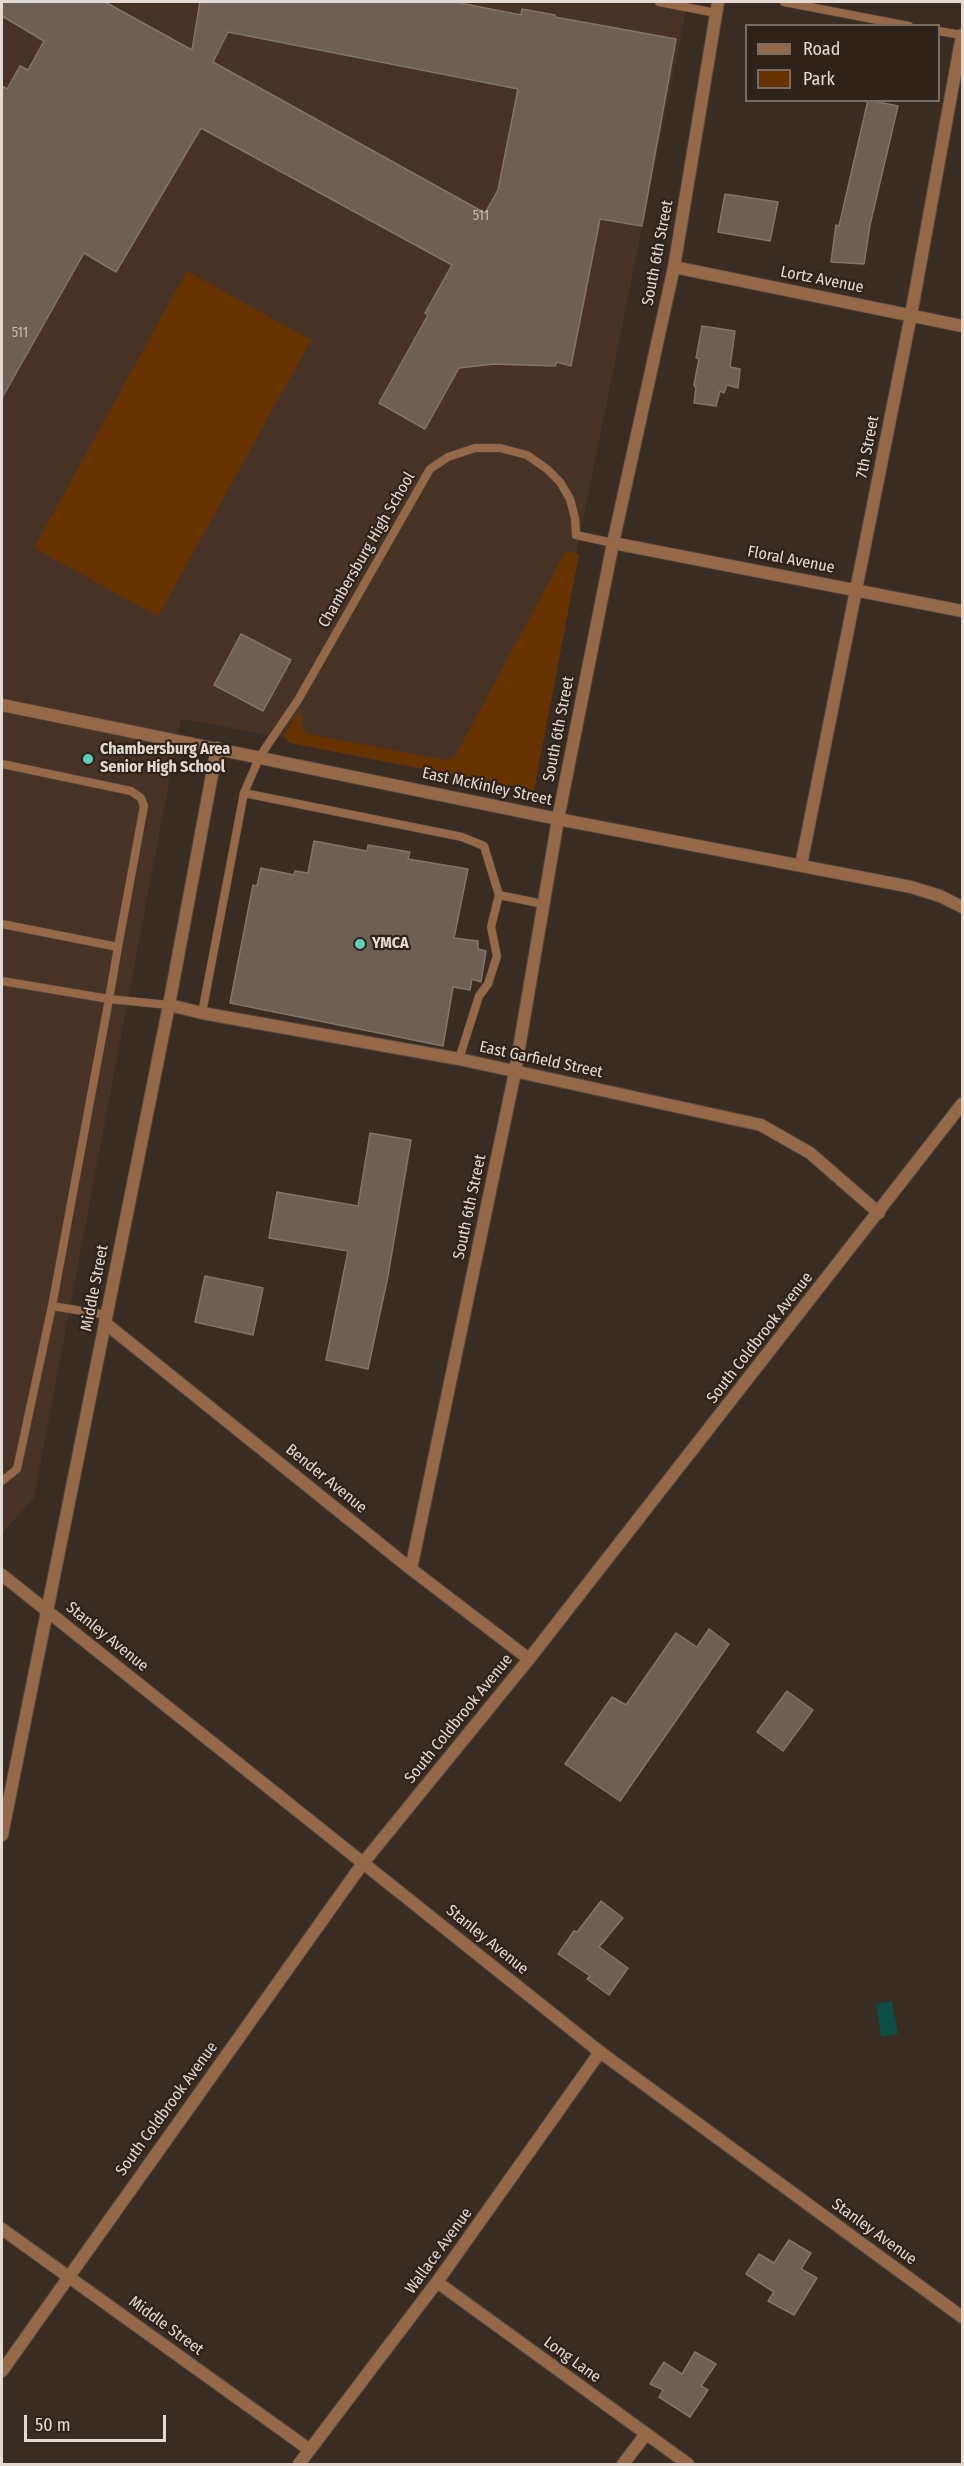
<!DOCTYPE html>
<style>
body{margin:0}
#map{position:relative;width:964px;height:2466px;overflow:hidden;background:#382c23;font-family:"Fira Sans Condensed",sans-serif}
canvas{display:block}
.frame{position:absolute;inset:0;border:3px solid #e3dad4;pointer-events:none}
.legend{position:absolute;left:745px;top:24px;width:195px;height:78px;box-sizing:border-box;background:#2e2219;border:2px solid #766c64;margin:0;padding:8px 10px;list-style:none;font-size:18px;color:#e3dad4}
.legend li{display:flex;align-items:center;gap:12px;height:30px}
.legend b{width:30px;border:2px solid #766c64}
.scale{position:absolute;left:24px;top:2415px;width:142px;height:27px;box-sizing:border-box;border:3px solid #e3dad4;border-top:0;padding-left:8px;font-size:18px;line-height:21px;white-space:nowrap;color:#e3dad4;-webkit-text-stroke:4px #2e2219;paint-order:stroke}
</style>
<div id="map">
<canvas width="964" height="2466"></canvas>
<div class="frame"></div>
<ul class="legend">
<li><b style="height:8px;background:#956847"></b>Road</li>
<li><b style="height:16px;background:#630"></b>Park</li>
</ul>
<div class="scale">50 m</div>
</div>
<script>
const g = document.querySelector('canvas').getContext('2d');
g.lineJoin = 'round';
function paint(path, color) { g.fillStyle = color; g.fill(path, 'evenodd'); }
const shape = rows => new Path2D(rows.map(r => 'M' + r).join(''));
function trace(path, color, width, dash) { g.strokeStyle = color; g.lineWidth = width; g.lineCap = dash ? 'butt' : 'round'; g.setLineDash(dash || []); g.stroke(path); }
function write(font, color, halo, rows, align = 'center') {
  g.font = font + ' "Fira Sans Condensed",sans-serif'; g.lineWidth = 4.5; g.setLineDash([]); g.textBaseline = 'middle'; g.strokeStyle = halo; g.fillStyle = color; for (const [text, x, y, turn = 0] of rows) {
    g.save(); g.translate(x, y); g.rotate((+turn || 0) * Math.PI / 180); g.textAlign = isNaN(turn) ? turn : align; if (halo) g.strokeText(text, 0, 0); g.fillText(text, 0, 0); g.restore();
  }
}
paint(shape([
 [2,2,664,2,687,6,530,782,181,719,34,1498,2,1533]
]), '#463326');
paint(shape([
 [187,271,311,340,158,616,34,548],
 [566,551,579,554,534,791,290,743,284,737,297,714,302,713,302,729,307,734,446,760,454,758]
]), '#630');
paint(shape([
 [892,2001,898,2034,881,2037,876,2004]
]), '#0c4d44');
const building = shape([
 [2,2,105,2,192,50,200,2,455,2,521,15,522,9,555,15,555,17,676,39,642,226,600,219,571,366,557,362,555,366,494,364,459,368,425,429,379,403,428,315,425,313,452,265,201,128,116,272,84,253,2,398,2,86,7,89,20,66,28,70,44,41,2,16,2,2],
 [228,32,518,89,498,190,485,213,213,62,228,32],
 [868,100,898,106,870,225,864,264,831,262,836,225,839,226,868,100],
 [725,194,778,202,770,241,718,232,725,194],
 [702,326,735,331,730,367,740,369,738,388,727,385,724,393,720,391,716,406,694,403,696,388,694,385,699,359,696,358,702,326],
 [241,634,291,660,263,711,214,685,241,634],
 [314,841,367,851,368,845,410,852,408,859,468,869,454,938,478,941,478,949,486,951,481,982,472,979,470,990,453,987,443,1046,230,1003,253,885,257,886,261,868,294,875,295,871,308,873,314,841],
 [370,1133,411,1140,388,1276,368,1369,326,1360,348,1251,269,1238,277,1192,358,1206,370,1133],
 [205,1276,263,1288,253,1335,195,1322,205,1276],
 [709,1629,729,1644,620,1801,565,1764,612,1697,626,1705,676,1633,697,1647,709,1629],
 [787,1691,813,1710,783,1751,757,1732,787,1691],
 [601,1901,623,1918,599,1947,628,1968,609,1995,587,1979,590,1976,558,1954,574,1931,577,1932,601,1901],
 [789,2240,811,2253,801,2269,817,2278,794,2315,768,2301,774,2292,746,2274,759,2254,774,2263,789,2240],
 [695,2352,716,2364,701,2386,708,2390,690,2417,659,2397,663,2390,650,2384,664,2362,682,2374,695,2352]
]);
paint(building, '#6e5f55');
trace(building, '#837469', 1.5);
const service = shape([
 [659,2,716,13],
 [784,2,909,26],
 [938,31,962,35],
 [2,764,131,791,141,798,144,806,118,947],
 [244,793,462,837,484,846,499,895,543,904],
 [2,924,118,947,109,999,2,981],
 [202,1013,244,793,260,756,298,700,430,469,448,457,475,448,500,448,527,455,547,469,560,482,570,499,575,518,576,535,613,543],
 [459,1059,479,996,488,984,497,956,491,927,499,895],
 [52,1306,107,1315],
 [2,1481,17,1469,52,1306,109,999,169,1005]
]);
const minor = shape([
 [674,267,962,326],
 [613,543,962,611],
 [801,865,911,315,962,35],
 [169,1005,202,1013,459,1059,761,1125,810,1153,879,1213],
 [105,1323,411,1569,529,1659],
 [411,1569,515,1072,558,819,613,543,674,267,718,2],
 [2,1835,169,1005,217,748],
 [2,2229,310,2450],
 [437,2282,688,2464],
 [299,2464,437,2282,600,2052],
 [623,2464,646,2434]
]);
const tertiary = shape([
 [2,705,558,819,911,887,940,896,962,907],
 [2,1575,600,2052,962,2317],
 [2,2371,363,1863,529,1659,962,1104]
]);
trace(service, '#53483f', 9);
trace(minor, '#53483f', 14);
trace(tertiary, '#53483f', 14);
trace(service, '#956847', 8);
trace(minor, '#956847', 12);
trace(tertiary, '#956847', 12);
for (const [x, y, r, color] of [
 [88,759,6,"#5ccebb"],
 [360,944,6,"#5ccebb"]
]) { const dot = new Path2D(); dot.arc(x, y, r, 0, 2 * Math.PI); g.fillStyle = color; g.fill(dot); trace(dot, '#2e2219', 2); }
write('14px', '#c6bbb4', null, [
 ["511",481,216],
 ["511",20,333]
]);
write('16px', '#e3dad4', '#2e2219', [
 ["South 6th Street",658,253,-79],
 ["Lortz Avenue",822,280,11],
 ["7th Street",868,447,-79],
 ["Chambersburg High School",367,550,-60],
 ["Floral Avenue",791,560,11],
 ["South 6th Street",559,729,-79],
 ["East McKinley Street",487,787,12],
 ["East Garfield Street",541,1060,12],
 ["South 6th Street",470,1207,-78],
 ["Middle Street",95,1288,-79],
 ["South Coldbrook Avenue",760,1338,-52],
 ["Bender Avenue",326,1479,39],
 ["Stanley Avenue",107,1637,39],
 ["South Coldbrook Avenue",459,1719,-51],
 ["Stanley Avenue",487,1940,39],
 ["South Coldbrook Avenue",167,2109,-54],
 ["Stanley Avenue",874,2232,36],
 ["Wallace Avenue",439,2251,-54],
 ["Middle Street",166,2326,36],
 ["Long Lane",572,2360,36]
]);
write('bold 16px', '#e3dad4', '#2e2219', [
 ["Chambersburg Area",100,750],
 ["Senior High School",100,768],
 ["YMCA",372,944]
], 'left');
</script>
